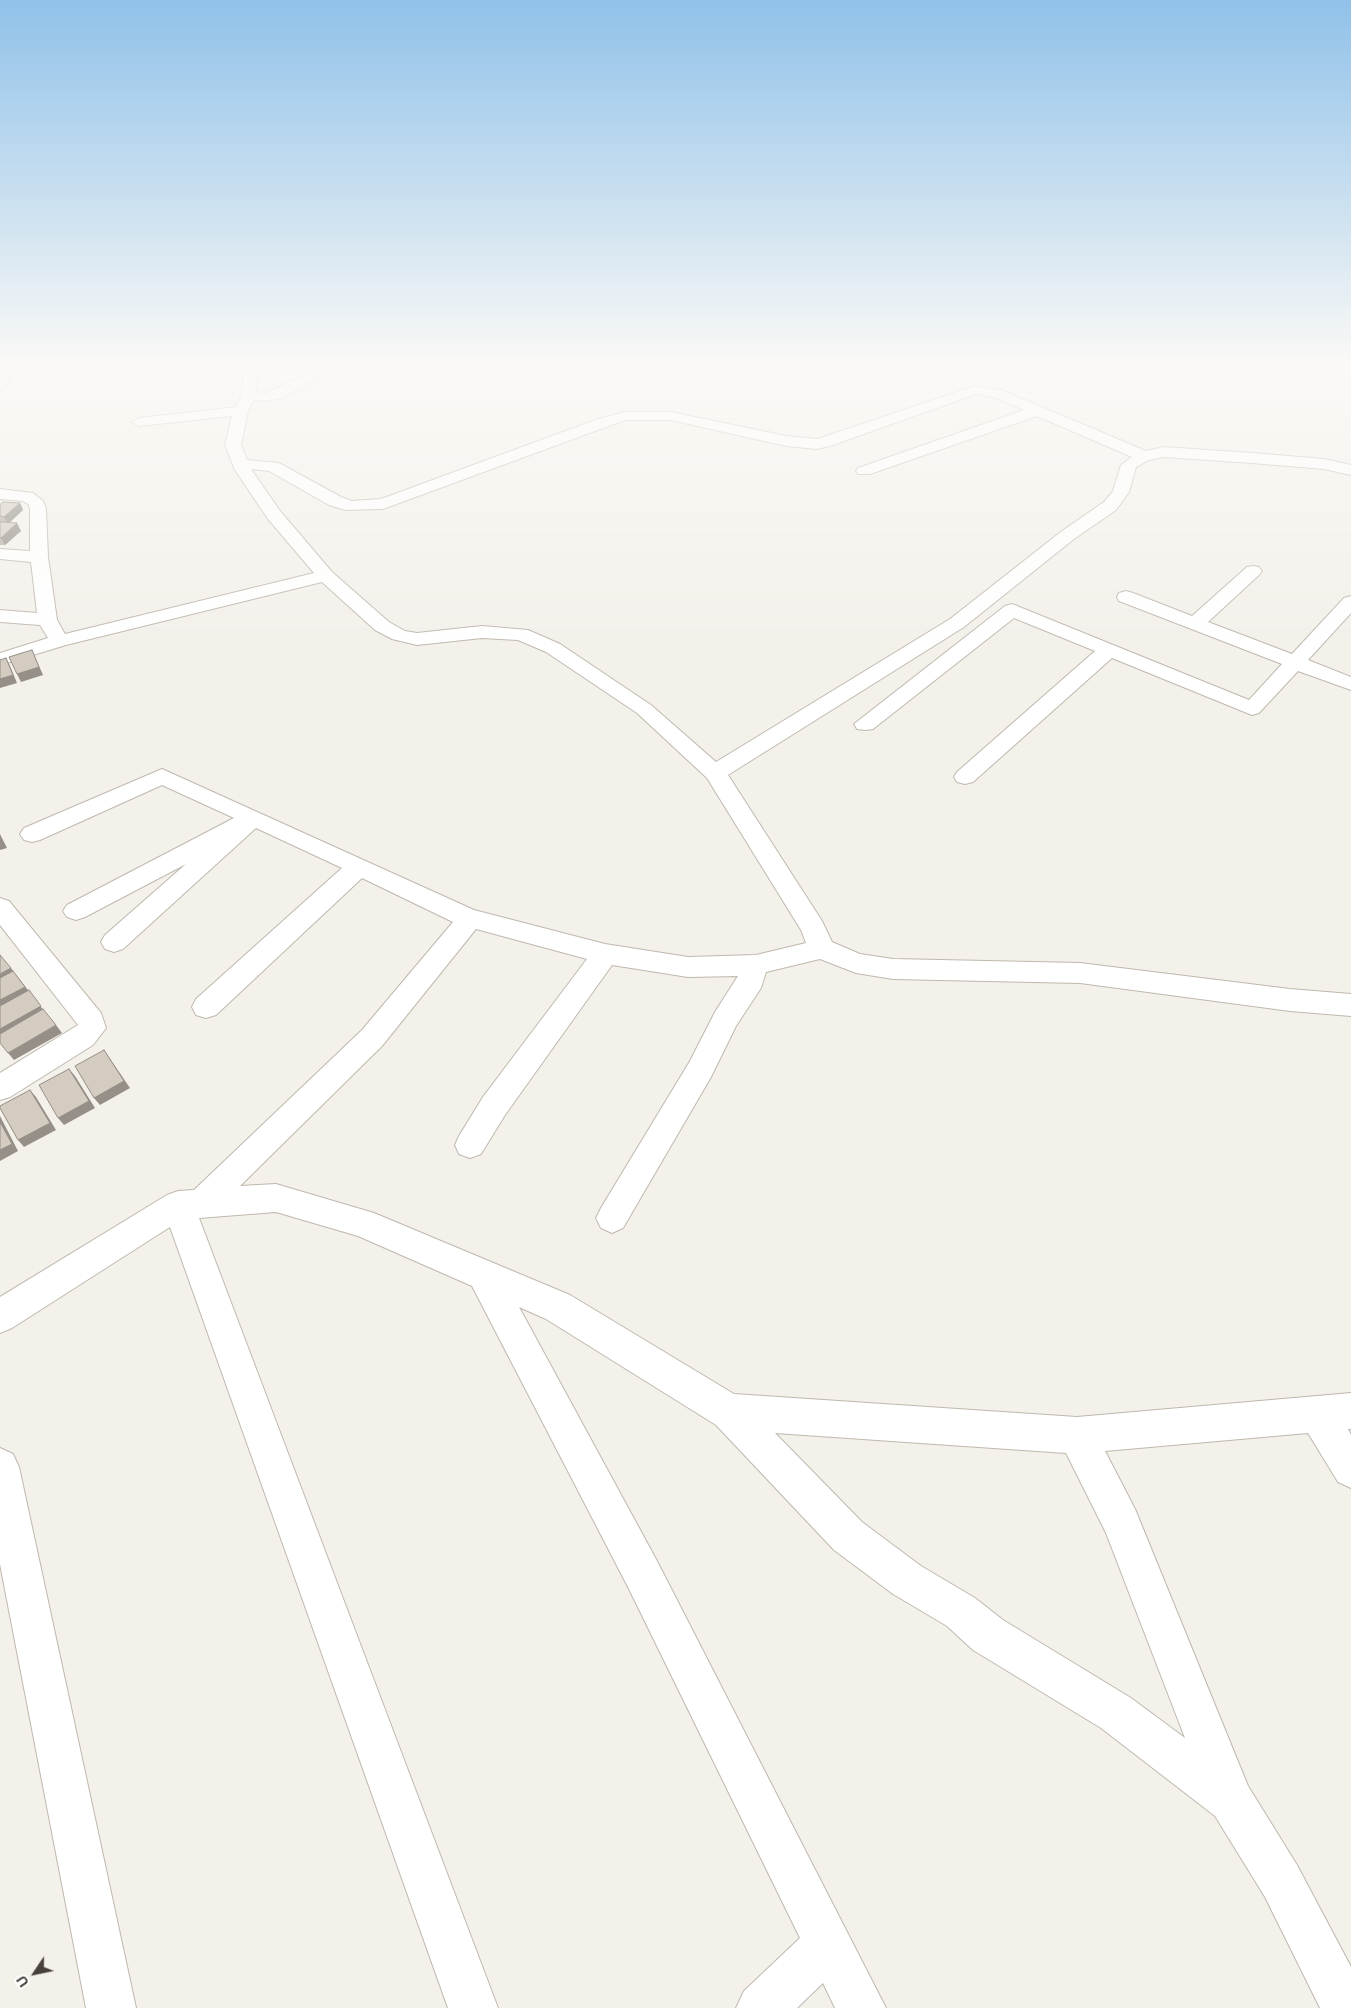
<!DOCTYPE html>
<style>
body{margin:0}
#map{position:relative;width:1351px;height:2008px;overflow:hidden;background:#f4f1eb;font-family:Arial,sans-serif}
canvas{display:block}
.north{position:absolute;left:10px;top:1948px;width:50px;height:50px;-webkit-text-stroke:4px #fff;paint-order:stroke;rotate:236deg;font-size:14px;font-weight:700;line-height:20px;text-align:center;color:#484139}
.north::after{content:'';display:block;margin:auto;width:18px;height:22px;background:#484139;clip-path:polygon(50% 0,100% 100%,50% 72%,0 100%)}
</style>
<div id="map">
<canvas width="1351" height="2008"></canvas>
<div class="north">U</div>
</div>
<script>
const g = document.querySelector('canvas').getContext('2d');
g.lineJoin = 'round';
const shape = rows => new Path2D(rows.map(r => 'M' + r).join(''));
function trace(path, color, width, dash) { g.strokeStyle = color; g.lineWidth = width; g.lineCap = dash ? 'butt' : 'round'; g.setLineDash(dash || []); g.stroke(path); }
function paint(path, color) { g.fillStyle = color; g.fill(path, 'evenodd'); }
const minor = shape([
 [0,365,14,365,7,385,0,389,0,365],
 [244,365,258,365,256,392,266,393,328,365,349,365,312,381,282,398,266,401,254,400,248,411,241,445,247,460,279,463,341,497,352,501,381,499,598,419,624,412,671,412,786,436,817,439,975,386,1001,390,1146,451,1164,447,1252,453,1324,459,1351,465,1351,475,1324,469,1252,463,1164,457,1149,460,1136,467,1129,492,1116,510,1074,539,964,627,728,775,822,921,832,942,860,954,893,959,1080,963,1290,989,1351,994,1351,1016,1290,1011,1080,983,893,979,856,973,820,959,766,972,761,988,736,1026,711,1077,623,1228,612,1233,601,1228,596,1218,601,1208,690,1061,715,1012,738,976,688,977,612,965,505,1115,481,1154,470,1158,459,1154,455,1145,459,1136,483,1097,587,959,476,929,382,1046,240,1186,276,1184,374,1213,570,1295,734,1394,1077,1417,1351,1393,1351,1429,1348,1429,1351,1435,1351,1488,1338,1482,1308,1433,1105,1451,1135,1509,1248,1786,1297,1865,1351,1967,1351,2008,1320,2008,1265,1897,1215,1816,1101,1728,973,1650,947,1626,893,1594,834,1550,716,1425,546,1319,519,1307,657,1561,886,2008,835,2008,823,1983,797,2008,736,2008,744,1991,800,1938,629,1589,472,1286,358,1236,276,1212,199,1218,498,2008,448,2008,170,1227,12,1328,0,1333,0,1297,167,1195,178,1191,194,1190,362,1030,453,922,362,878,216,1015,206,1018,196,1015,192,1007,196,999,342,868,256,828,123,949,114,952,105,949,101,942,105,935,186,864,85,917,76,920,67,917,63,911,67,905,234,818,162,785,40,840,32,842,24,840,20,834,24,828,162,769,474,910,605,944,688,957,756,955,806,943,801,930,707,778,637,713,546,652,518,640,482,638,417,645,392,639,375,630,322,582,66,645,0,665,0,653,48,638,40,625,0,622,0,610,37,613,31,562,0,559,0,549,30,551,30,509,28,504,23,501,0,499,0,489,33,493,43,501,46,509,48,557,57,620,65,634,314,573,268,519,235,470,225,445,232,416,139,426,132,422,139,418,236,407,242,395,244,365],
 [976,394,993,397,1024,410,858,468,856,471,858,474,870,474,1037,416,1132,457,1121,465,1113,491,1104,502,1062,531,950,619,716,762,651,705,560,644,528,630,482,626,417,633,405,631,389,622,332,572,280,511,251,469,269,471,329,505,345,510,383,509,625,420,671,420,786,446,817,449,833,445,976,394],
 [775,1433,1066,1453,1106,1533,1185,1738,1131,1698,1003,1620,975,1598,921,1566,862,1522,775,1433],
 [1253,566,1259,567,1262,571,1259,575,1208,622,1292,654,1344,598,1351,596,1351,613,1308,660,1351,677,1351,690,1298,671,1259,713,1252,715,1112,658,973,782,965,784,957,782,954,777,957,772,1095,651,1014,618,873,729,865,730,857,729,854,724,1005,606,1012,604,1249,700,1282,664,1119,601,1117,597,1119,593,1126,591,1133,593,1192,616,1247,567,1253,566],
 [0,898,9,901,101,1013,106,1028,93,1045,10,1097,0,1100,0,1073,78,1025,0,925,0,898],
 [0,1448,13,1454,19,1467,136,2008,86,2008,0,1564,0,1448]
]);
trace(minor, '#bfb8ae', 2);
paint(minor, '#fff');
paint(shape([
 [0,503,1,504,20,503,23,510,9,523,21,531,5,545,0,545]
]), '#b7afa6');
paint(shape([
 [20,503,23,510,8,524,4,517],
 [17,523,21,531,5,545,1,538],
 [32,650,43,675,21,682,17,674],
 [6,658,10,666,17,683,0,688,0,679],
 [0,834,7,848,0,850],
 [11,968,17,976,0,985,0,974],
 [13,971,31,994,0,1011,0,1000],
 [29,990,46,1014,0,1040,0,1029],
 [56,1025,62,1033,14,1060,8,1053],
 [104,1050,130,1088,100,1105,94,1098],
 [69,1069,75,1076,95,1108,64,1125,58,1118],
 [30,1090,36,1097,56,1130,24,1147,18,1140],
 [0,1116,18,1151,0,1161]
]), '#958f87');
const building = shape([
 [3,502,20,503,4,517,0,516,0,505,3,502],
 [0,522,17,523,1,538,0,538,0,522],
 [32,650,39,667,17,674,9,657,32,650],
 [6,658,13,675,0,679,0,660,6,658],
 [0,955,11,968,0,974,0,955],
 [13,971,25,987,0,1000,0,978,13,971],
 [29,990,41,1006,0,1029,0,1006,29,990],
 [43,1009,56,1025,8,1053,0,1043,0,1034,43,1009],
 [104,1050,124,1081,94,1098,75,1066,104,1050],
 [69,1069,89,1101,58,1118,39,1085,69,1069],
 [30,1090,50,1123,18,1140,0,1108,0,1106,30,1090],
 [0,1122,12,1144,0,1150,0,1122]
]);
paint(building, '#d5ccc1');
trace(building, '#958f87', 1);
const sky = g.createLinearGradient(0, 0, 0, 647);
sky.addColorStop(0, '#90c1e9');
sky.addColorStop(0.56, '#faf9f6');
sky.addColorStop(1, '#faf9f600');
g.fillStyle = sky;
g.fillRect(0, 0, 1351, 647);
</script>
